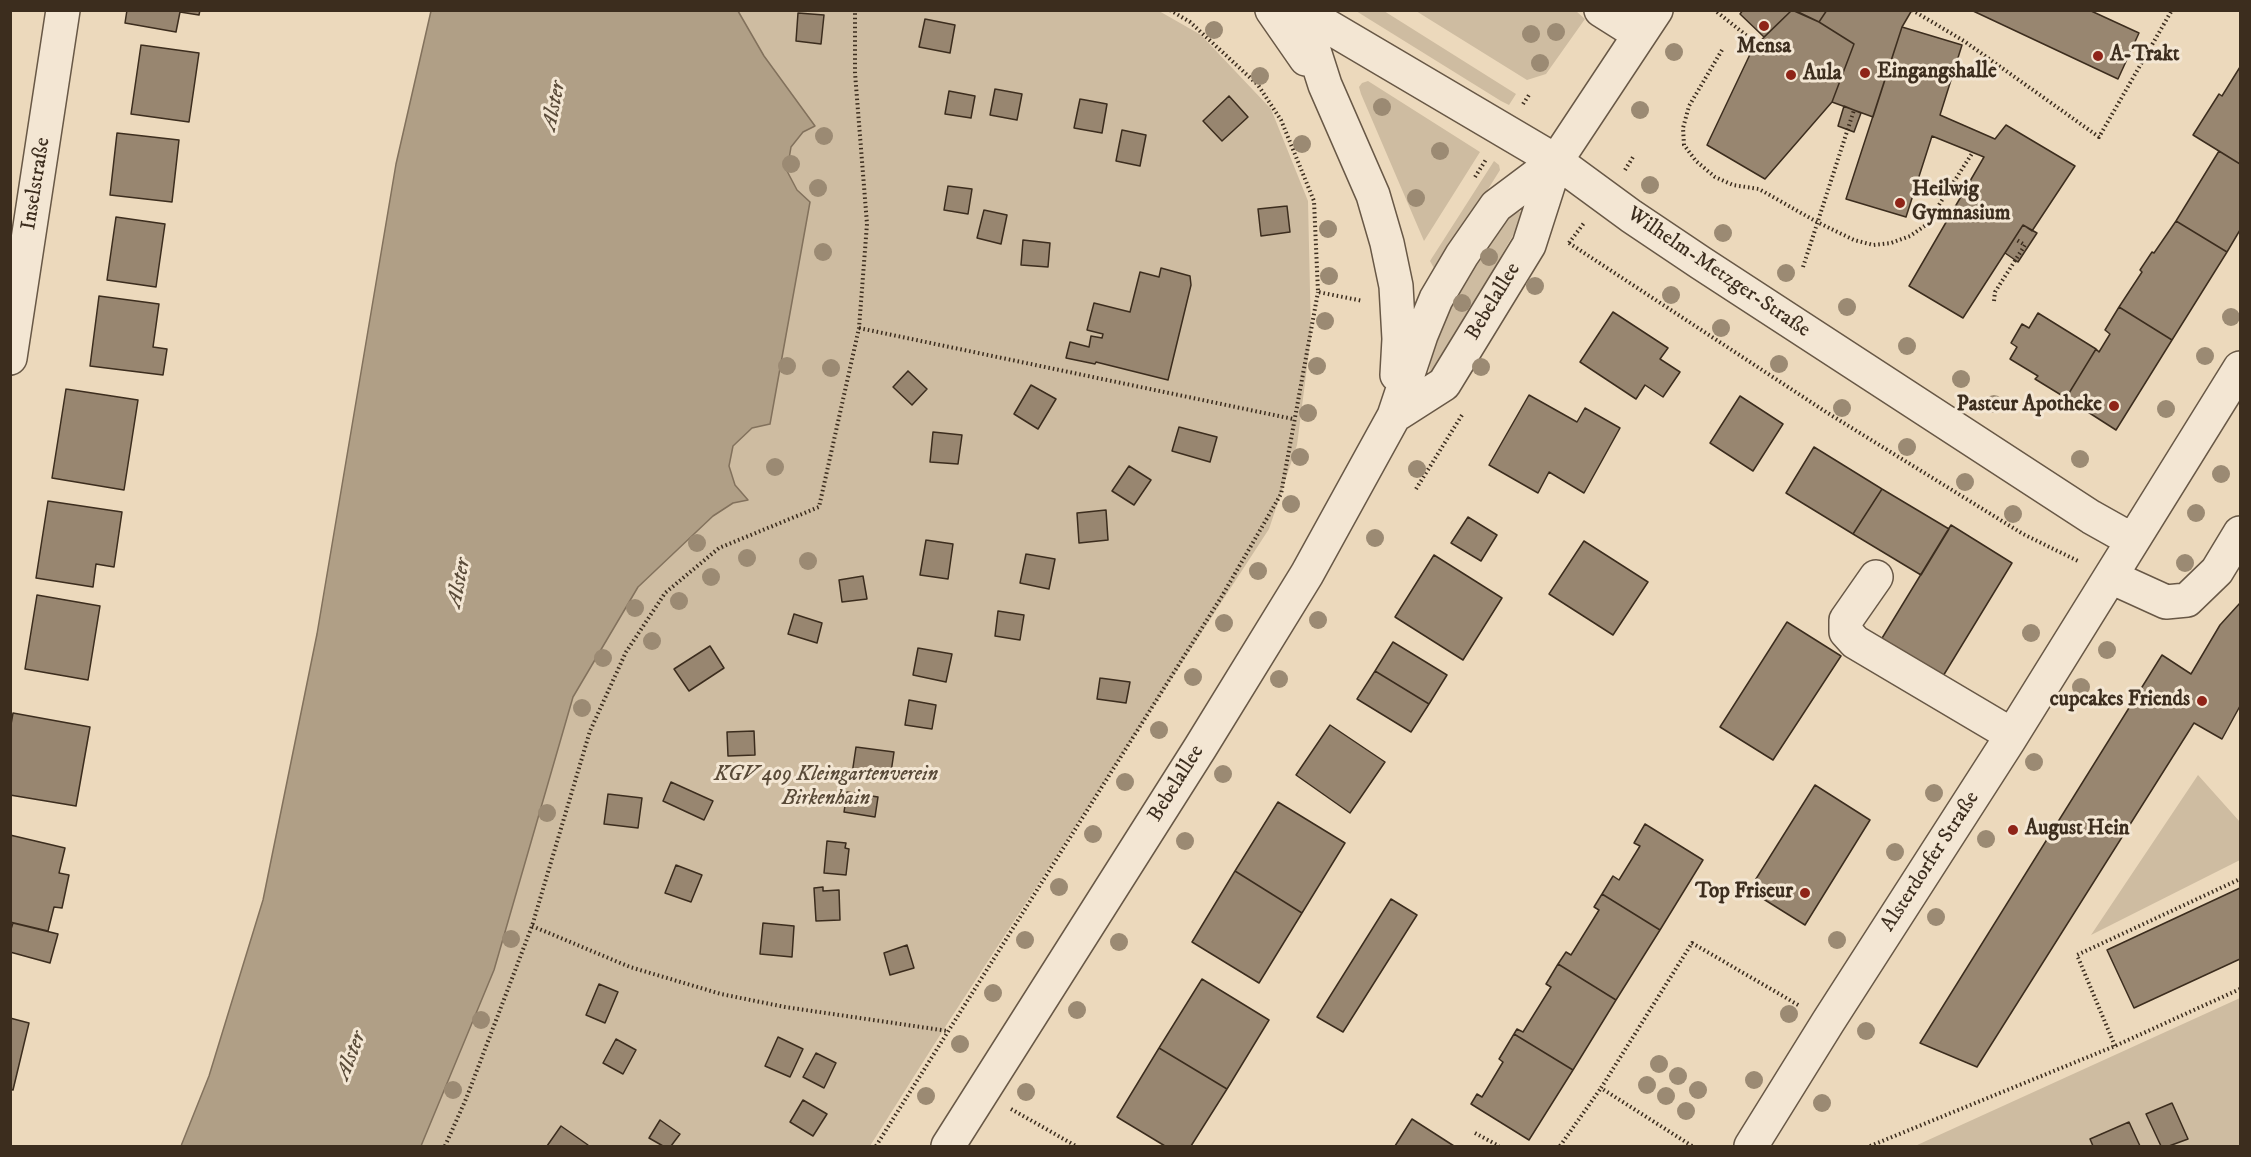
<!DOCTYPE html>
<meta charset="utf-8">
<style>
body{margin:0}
#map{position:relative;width:2251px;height:1157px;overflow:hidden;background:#ecd9bc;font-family:"IM FELL DW Pica",serif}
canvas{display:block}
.frame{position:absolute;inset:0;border:12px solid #3c2d1e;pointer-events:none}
</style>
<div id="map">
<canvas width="2251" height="1157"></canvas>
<div class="frame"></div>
</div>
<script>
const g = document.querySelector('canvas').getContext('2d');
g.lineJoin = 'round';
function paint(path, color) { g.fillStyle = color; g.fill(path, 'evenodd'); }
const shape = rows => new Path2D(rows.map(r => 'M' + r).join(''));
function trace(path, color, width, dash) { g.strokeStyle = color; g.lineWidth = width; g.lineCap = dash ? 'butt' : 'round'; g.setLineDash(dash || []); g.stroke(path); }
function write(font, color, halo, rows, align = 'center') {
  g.font = font + ' "IM FELL DW Pica",serif'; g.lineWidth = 6; g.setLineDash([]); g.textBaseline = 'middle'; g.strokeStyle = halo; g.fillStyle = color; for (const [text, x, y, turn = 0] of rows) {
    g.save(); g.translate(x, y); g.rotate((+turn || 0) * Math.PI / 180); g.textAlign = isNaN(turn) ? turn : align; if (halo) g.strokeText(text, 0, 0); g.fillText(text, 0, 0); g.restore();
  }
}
paint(shape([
 [738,11,1159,11,1201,35,1271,109,1308,201,1311,336,1297,445,1269,529,949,1021,870,1146,421,1146,494,970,573,697,638,587,713,516,733,503,748,500,735,485,729,466,733,445,752,428,797,190,787,171,791,147,803,132],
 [1356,11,1384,11,1516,94,1509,105,1501,101],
 [1416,11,1576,11,1585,19,1546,74,1527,80],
 [1368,81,1480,152,1424,241,1361,94,1359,87,1362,83],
 [1494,161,1499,165,1500,170,1439,268,1435,270,1430,261],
 [1525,210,1525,214,1433,376,1429,374,1435,322,1500,226,1515,213],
 [2198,775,2240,822,2240,860,2091,935],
 [2240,998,2240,1146,1915,1146]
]), '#cebca1');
const water = shape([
 [431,11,738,11,764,56,815,126,803,132,791,147,787,171,797,190,810,202,770,424,752,428,733,446,729,466,735,485,748,500,733,503,713,516,638,587,573,697,494,970,421,1146,181,1146,209,1076,263,900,317,634,396,164,431,11]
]);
paint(water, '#b09f86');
trace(water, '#82715c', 1.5);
const building = shape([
 [127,10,200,10,199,15,180,12,176,32,125,23,127,10],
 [1743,10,1792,10,1764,37,1740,14,1743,10],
 [1792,10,1819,22,1854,44,1832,102,1765,179,1707,145,1753,48,1792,10],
 [1794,10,1827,10,1819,22,1794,10],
 [1827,10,1912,10,1902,27,1873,117,1832,102,1854,44,1819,22,1827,10],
 [1971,10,2089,10,2139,33,2118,79,1971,10],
 [798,13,824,15,821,44,796,41,798,13],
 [925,19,955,25,950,53,919,47,925,19],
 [1902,27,1962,45,1940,115,1995,139,2006,125,2075,166,2032,231,2023,225,1963,318,1909,286,1984,157,1932,136,1906,217,1846,199,1902,27],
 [141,45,199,53,189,122,131,114,141,45],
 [2240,67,2240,164,2193,135,2219,94,2222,96,2240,67],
 [995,89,1022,94,1017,120,990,115,995,89],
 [949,91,975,96,971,118,945,114,949,91],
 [1229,96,1248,117,1222,141,1203,121,1229,96],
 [1080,99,1107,104,1102,133,1074,128,1080,99],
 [1844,106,1861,113,1854,132,1838,126,1844,106],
 [1122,130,1146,135,1140,166,1116,161,1122,130],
 [117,133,179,140,172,202,110,195,117,133],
 [2219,151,2240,164,2240,230,2227,252,2176,221,2219,151],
 [948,186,972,189,968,214,944,210,948,186],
 [1287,206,1290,232,1261,236,1258,209,1287,206],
 [984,210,1007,215,1001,244,977,238,984,210],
 [116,217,165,224,156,287,107,280,116,217],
 [2176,221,2227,252,2172,340,2119,307,2142,272,2140,270,2152,252,2154,253,2176,221],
 [2023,225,2037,233,2018,262,2005,253,2023,225],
 [1023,240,1050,243,1048,267,1021,265,1023,240],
 [1161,268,1190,276,1191,285,1168,380,1096,362,1095,364,1066,358,1070,342,1089,347,1091,336,1102,338,1103,334,1087,330,1094,303,1130,312,1140,272,1159,277,1161,268],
 [99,296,159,304,153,347,167,349,163,375,90,366,99,296],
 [2119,307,2172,340,2116,430,2066,398,2096,349,2099,352,2110,334,2105,330,2119,307],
 [1613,312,1668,348,1660,359,1680,372,1663,397,1645,385,1636,399,1580,362,1613,312],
 [2038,313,2096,349,2066,398,2035,379,2038,376,2010,359,2017,347,2011,343,2022,324,2029,328,2038,313],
 [908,371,927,389,912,405,893,387,908,371],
 [1031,385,1056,399,1038,429,1014,414,1031,385],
 [66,389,138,400,124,490,52,478,66,389],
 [1529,395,1577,422,1585,408,1620,428,1584,493,1549,472,1538,493,1489,465,1529,395],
 [1740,396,1783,424,1753,471,1710,443,1740,396],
 [1179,427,1217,437,1210,462,1172,451,1179,427],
 [933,432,962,435,958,464,930,462,933,432],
 [1814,447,1882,489,1853,534,1786,493,1814,447],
 [1129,466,1151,480,1134,505,1112,491,1129,466],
 [1882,489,1949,529,1921,575,1853,534,1882,489],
 [48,501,122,512,114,567,96,564,93,587,36,578,48,501],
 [1106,510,1108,540,1079,543,1077,513,1106,510],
 [1468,517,1497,535,1481,561,1451,543,1468,517],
 [1951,525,2012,563,1937,686,1876,648,1951,525],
 [926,540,953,544,948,579,920,575,926,540],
 [1584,541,1648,582,1613,635,1549,594,1584,541],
 [1026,554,1055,559,1049,589,1020,583,1026,554],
 [1434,555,1502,598,1463,660,1395,617,1434,555],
 [863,576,867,599,842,602,839,580,863,576],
 [37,595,100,606,88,680,25,669,37,595],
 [2240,603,2240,706,2222,739,2194,723,1977,1067,1920,1043,2162,655,2191,674,2220,625,2240,603],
 [998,611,1024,615,1020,640,995,636,998,611],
 [794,614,822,623,817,643,788,634,794,614],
 [1787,622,1841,656,1773,760,1720,727,1787,622],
 [1393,642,1447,675,1429,704,1375,671,1393,642],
 [710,646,724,668,689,691,674,669,710,646],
 [918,648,952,654,946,682,913,675,918,648],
 [1375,671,1429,704,1411,732,1357,699,1375,671],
 [1100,678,1130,682,1126,703,1097,699,1100,678],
 [909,700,936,705,932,729,905,725,909,700],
 [13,713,90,727,76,806,10,795,10,730,13,713],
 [1330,725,1385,762,1350,813,1296,775,1330,725],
 [754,731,755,755,728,756,727,732,754,731],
 [856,747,894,752,890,779,852,774,856,747],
 [671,782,713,801,704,820,663,801,671,782],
 [1815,785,1870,820,1805,925,1749,890,1815,785],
 [847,792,878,797,875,817,844,812,847,792],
 [608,794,642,798,638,828,604,824,608,794],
 [1278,802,1345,843,1302,913,1235,871,1278,802],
 [1645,824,1703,860,1660,930,1602,894,1613,876,1619,880,1640,846,1634,843,1645,824],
 [10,835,65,848,59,873,69,875,62,908,54,907,48,931,10,922,10,835],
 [827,841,846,843,845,848,849,849,846,875,824,873,827,841],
 [676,865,702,875,691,902,665,893,676,865],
 [1235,871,1302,913,1259,983,1192,942,1235,871],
 [823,887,823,891,839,890,840,920,816,921,814,888,823,887],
 [2240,888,2240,959,2134,1008,2107,950,2240,888],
 [1602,894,1660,930,1616,1000,1558,964,1566,952,1571,955,1599,910,1594,907,1602,894],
 [1391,899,1417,915,1343,1032,1317,1017,1391,899],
 [13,923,58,934,50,963,10,952,10,932,13,923],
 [763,923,794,926,792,957,760,954,763,923],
 [907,945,914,968,890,975,884,953,907,945],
 [1558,964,1616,1000,1573,1070,1514,1034,1517,1029,1523,1032,1551,987,1546,984,1558,964],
 [1202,979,1269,1020,1227,1089,1159,1048,1202,979],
 [599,984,618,992,605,1023,586,1015,599,984],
 [10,1018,29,1023,13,1090,10,1089,10,1018],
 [1514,1034,1573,1070,1529,1140,1471,1104,1477,1094,1482,1097,1503,1062,1499,1059,1514,1034],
 [778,1037,803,1049,790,1077,765,1066,778,1037],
 [616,1039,636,1050,623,1074,603,1063,616,1039],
 [1159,1048,1227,1089,1191,1146,1165,1146,1117,1117,1159,1048],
 [816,1053,836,1063,824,1088,803,1077,816,1053],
 [803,1100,827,1114,813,1136,790,1122,803,1100],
 [2172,1103,2188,1139,2169,1146,2161,1146,2146,1114,2172,1103],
 [1412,1119,1454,1146,1456,1146,1395,1146,1412,1119],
 [660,1120,680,1134,671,1146,663,1146,649,1138,660,1120],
 [2129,1122,2140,1146,2093,1146,2090,1139,2129,1122],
 [561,1126,588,1145,587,1146,547,1146,561,1126]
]);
paint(building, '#988670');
trace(building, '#3c2d1e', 1.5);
const minor = shape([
 [1272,10,1306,59],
 [1300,10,1556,161,1631,216,1701,263,2091,517,2132,540],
 [1301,10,1325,85,1373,195,1387,243,1396,286,1399,339,1397,375],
 [1601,10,1639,34],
 [10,358,63,10],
 [1394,416,1444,384,1529,245,1556,161,1656,10],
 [1876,577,1846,620,1846,632,1855,642,2012,735],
 [2111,577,2166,602,2187,600,2217,571,2240,533],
 [948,1146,1200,748,1307,574,1394,416,1421,335,1436,299,1462,255,1496,206,1556,161],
 [1751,1146,1828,1022,2009,740,2240,368]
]);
trace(minor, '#685846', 36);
trace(shape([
 [1170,10,1190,22,1258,85,1281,120,1314,201,1318,292,1363,301],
 [1912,10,1964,41,2099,137,2172,10],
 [1717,12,1757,44],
 [1722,50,1689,106,1683,128,1684,145,1696,161,1715,177,1733,185,1759,189,1817,222,1854,240,1873,245,1891,243,1910,236,1926,225,1973,152],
 [1523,104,1529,95],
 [1625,170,1633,157],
 [1475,177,1487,158],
 [1569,243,1826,412,2023,534,2080,562],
 [1569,243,1584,223],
 [1803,267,1854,110],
 [1994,301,1995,292,2025,245,2015,239],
 [859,328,1293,419],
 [1416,489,1462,415],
 [532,926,630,967,721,994,785,1007,948,1031],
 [2115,1046,2077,955,2240,879],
 [1011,1109,1076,1146],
 [1475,1133,1499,1146],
 [445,1146,466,1099,532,926,590,731,626,652,665,593,719,548,819,507,859,328,867,224,855,73,855,10],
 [876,1146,1222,596,1281,494,1318,292],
 [1560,1146,1601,1088],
 [1692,1146,1601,1088,1692,943,1800,1006],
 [1870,1146,2115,1046,2240,989]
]), '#3c2d1e', 4, [1.5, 3]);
trace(minor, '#f3e6d3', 33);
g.fillStyle = '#9b8a73';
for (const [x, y] of [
 [1214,30],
 [1556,32],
 [1531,34],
 [1674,52],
 [1540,63],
 [1260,76],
 [1382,107],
 [1640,110],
 [824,136],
 [1302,144],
 [1440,151],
 [791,164],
 [1650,185],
 [818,188],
 [1416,198],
 [1328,229],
 [1723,233],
 [823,252],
 [1489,257],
 [1786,273],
 [1329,276],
 [1535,286],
 [1671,295],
 [1462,303],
 [1847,307],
 [2231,317],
 [1325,321],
 [1721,328],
 [1907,346],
 [2205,356],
 [1779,364],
 [787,366],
 [1317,366],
 [1481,367],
 [831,368],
 [1961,379],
 [1994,404],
 [1842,408],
 [2166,409],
 [1308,413],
 [1907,447],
 [1300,457],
 [2080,459],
 [775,467],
 [1417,469],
 [2221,474],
 [1965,482],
 [1291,504],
 [2196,513],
 [2013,514],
 [1375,538],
 [697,543],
 [747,558],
 [808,561],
 [2185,563],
 [1258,571],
 [711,577],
 [679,601],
 [635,608],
 [1318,620],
 [1224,623],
 [2031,633],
 [652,641],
 [2107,650],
 [603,658],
 [1193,677],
 [1279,679],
 [2081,687],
 [582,708],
 [1159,730],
 [2034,762],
 [1223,774],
 [1125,782],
 [1934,793],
 [547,813],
 [1093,834],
 [1986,839],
 [1185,841],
 [1895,852],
 [1059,887],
 [1936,917],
 [511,939],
 [1025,940],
 [1837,940],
 [1119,942],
 [993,993],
 [1077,1010],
 [1789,1014],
 [481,1020],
 [1866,1031],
 [960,1044],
 [1659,1064],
 [1678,1076],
 [1754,1080],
 [1647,1085],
 [453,1090],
 [1698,1090],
 [1026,1092],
 [926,1096],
 [1666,1096],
 [1822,1103],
 [1686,1111]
]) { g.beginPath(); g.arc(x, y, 9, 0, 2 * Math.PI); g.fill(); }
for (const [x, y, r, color] of [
 [1764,26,6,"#8f2418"],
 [2098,56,6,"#8f2418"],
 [1865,73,6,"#8f2418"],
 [1791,75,6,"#8f2418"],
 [1900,203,6,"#8f2418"],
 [2114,406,6,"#8f2418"],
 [2202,701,6,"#8f2418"],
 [2013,830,6,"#8f2418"],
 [1805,893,6,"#8f2418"]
]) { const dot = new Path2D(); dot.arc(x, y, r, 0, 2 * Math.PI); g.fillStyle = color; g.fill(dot); trace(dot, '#f3e6d3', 2); }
write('bold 21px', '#3c2d1e', '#f3e6d3', [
 ["Mensa",1764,48,"center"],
 ["A-Trakt",2110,56],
 ["Eingangshalle",1877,73],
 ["Aula",1803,75],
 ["Heilwig",1912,191],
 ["Gymnasium",1912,215],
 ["Pasteur Apotheke",2102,406,"right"],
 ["cupcakes Friends",2190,701,"right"],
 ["August Hein",2025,830],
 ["Top Friseur",1793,893,"right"]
], 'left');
write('21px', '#3c2d1e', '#f3e6d3', [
 ["Inselstraße",37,184,-81],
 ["Wilhelm-Metzger-Straße",1718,273,34],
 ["Bebelallee",1494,302,-59],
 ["Bebelallee",1177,784,-58],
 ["Alsterdorfer Straße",1931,862,-57]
]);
write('italic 21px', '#594a38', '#f3e6d3', [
 ["KGV 409 Kleingartenverein",826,776],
 ["Birkenhain",826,800]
]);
write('italic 22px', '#594a38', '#f3e6d3', [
 ["Alster",555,106,-79],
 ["Alster",460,583,-79],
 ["Alster",352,1056,-69]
]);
</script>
